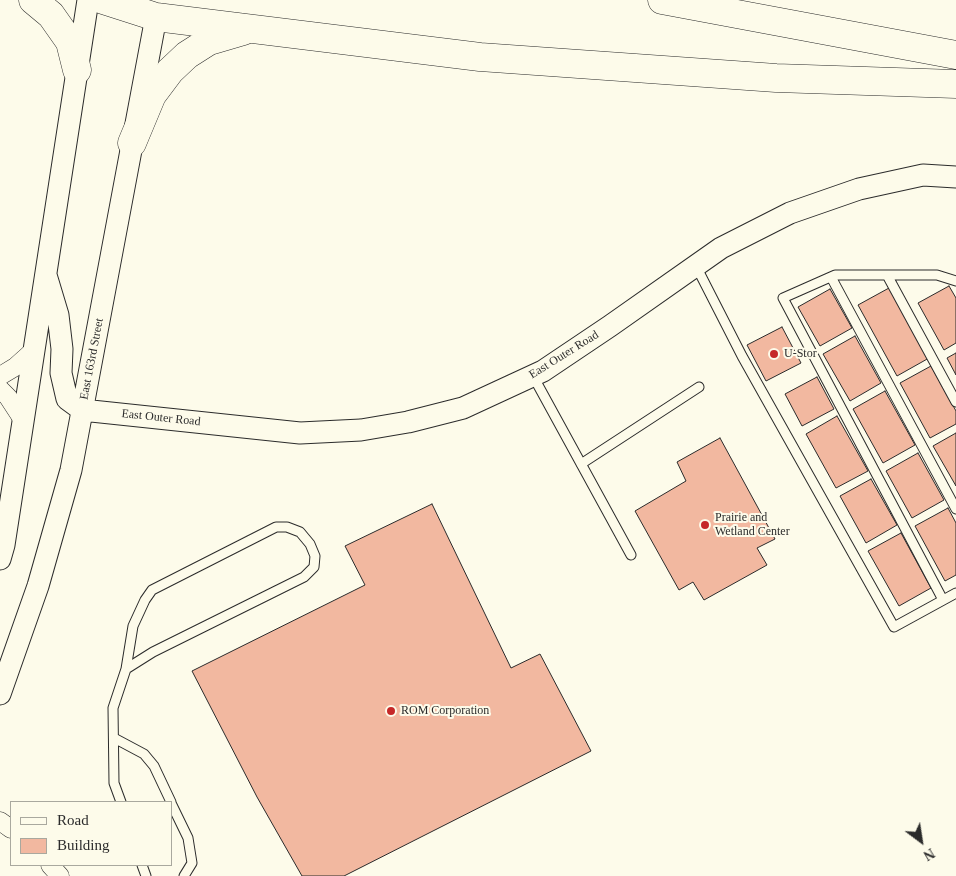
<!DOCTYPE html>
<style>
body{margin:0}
#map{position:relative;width:956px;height:876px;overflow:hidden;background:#fdfbea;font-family:Georgia,serif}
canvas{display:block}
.legend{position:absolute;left:10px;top:801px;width:162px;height:65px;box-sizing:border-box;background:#fdfbea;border:1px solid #a9a89e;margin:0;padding:6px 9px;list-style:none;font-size:15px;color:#2b2b2b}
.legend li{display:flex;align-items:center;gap:10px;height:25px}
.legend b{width:25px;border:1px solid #a9a89e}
.north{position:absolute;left:896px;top:816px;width:50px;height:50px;-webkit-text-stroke:4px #fdfbea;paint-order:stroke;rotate:149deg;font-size:14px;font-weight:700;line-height:20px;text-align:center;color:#2b2b2b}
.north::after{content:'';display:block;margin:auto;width:18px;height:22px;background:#2b2b2b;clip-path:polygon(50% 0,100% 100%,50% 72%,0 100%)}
</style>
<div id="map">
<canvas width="956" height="876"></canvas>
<ul class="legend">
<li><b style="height:6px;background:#fdfbea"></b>Road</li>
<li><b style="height:14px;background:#f2b8a0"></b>Building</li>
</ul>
<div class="north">N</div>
</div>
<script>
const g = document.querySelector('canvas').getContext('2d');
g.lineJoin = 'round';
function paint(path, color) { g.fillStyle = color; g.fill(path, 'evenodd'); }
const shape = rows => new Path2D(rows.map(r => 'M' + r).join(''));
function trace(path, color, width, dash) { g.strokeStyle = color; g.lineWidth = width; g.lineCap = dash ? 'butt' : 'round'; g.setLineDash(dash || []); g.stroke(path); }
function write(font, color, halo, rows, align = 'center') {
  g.font = font + ' Georgia,serif'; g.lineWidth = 4; g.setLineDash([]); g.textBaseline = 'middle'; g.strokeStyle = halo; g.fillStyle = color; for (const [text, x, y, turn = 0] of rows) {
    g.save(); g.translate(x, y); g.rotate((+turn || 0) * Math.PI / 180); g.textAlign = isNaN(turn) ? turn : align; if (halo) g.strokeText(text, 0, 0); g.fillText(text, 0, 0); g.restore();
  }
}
const building = shape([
 [949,286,956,298,956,343,944,350,918,303,949,286],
 [889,288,929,358,897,376,858,305,889,288],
 [830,289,852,328,820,346,798,307,830,289],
 [782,327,801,363,766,381,747,345,782,327],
 [855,336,881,383,850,401,823,354,855,336],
 [956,353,956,375,947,358,956,353],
 [931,366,956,411,956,424,930,438,900,383,931,366],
 [817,377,834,409,802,426,785,394,817,377],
 [885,391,915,445,883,463,853,409,885,391],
 [837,416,868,471,836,488,806,434,837,416],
 [956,433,956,486,933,446,956,433],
 [720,438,775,539,757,548,767,565,704,600,693,582,679,590,635,511,686,481,677,462,720,438],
 [918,453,944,500,912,518,886,471,918,453],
 [871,479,897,525,866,543,840,496,871,479],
 [432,504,511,668,540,654,591,751,344,876,302,876,257,797,192,671,365,585,345,546,432,504],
 [948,508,956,523,956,575,945,581,915,526,948,508],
 [901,533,931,588,899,606,868,551,901,533]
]);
paint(building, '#f2b8a0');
trace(building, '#2b2b2b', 1);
const service = shape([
 [696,266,742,356,894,627,956,593],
 [887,275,956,402],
 [831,277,956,509],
 [533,376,631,555],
 [581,464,699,387],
 [943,600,783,298,835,275,937,275,956,281],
 [114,738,144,754,154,766,171,802],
 [121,802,114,783,113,708,126,669,133,626,145,600,152,590,276,527,287,527,300,532,310,544,315,556,314,567,304,577,153,652,126,669],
 [171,803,188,838,192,863,184,876],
 [142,865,146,876]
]);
const minor = shape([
 [0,376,15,367,34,350],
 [0,389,8,397,23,420],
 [0,821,11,829],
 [50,865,60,876]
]);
const tertiary = shape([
 [46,275,58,315,62,349,61,373,67,399,82,410,300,433,361,430,408,422,463,408,543,371,610,326,721,248,790,213,859,189,923,175,956,177],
 [0,559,4,545,88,0],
 [0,694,38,586,71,470,156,17]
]);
const motorway = shape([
 [33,0,51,15,70,42,77,70],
 [103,0,156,17,480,57,776,78,956,84],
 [662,0,956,55],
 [132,143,152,95,170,71,187,55,209,41,243,31]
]);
trace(service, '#2b2b2b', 11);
trace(minor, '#2b2b2b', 19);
trace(tertiary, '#2b2b2b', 23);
trace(motorway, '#2b2b2b', 29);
trace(service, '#fdfbea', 9);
trace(minor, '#fdfbea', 18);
trace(tertiary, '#fdfbea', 21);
trace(motorway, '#fdfbea', 28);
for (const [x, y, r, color] of [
 [774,354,5,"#c62828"],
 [705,525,5,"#c62828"],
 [391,711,5,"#c62828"]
]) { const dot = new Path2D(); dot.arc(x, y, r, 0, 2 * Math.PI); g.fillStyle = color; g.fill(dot); trace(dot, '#fdfbea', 2); }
write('12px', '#2b2b2b', '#fdfbea', [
 ["U-Stor",784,354],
 ["Prairie and",715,518],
 ["Wetland Center",715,532],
 ["ROM Corporation",401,711]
], 'left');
write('12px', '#2b2b2b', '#fdfbea', [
 ["East Outer Road",564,355,-32],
 ["East 163rd Street",92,359,-79],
 ["East Outer Road",161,418,6]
]);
</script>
